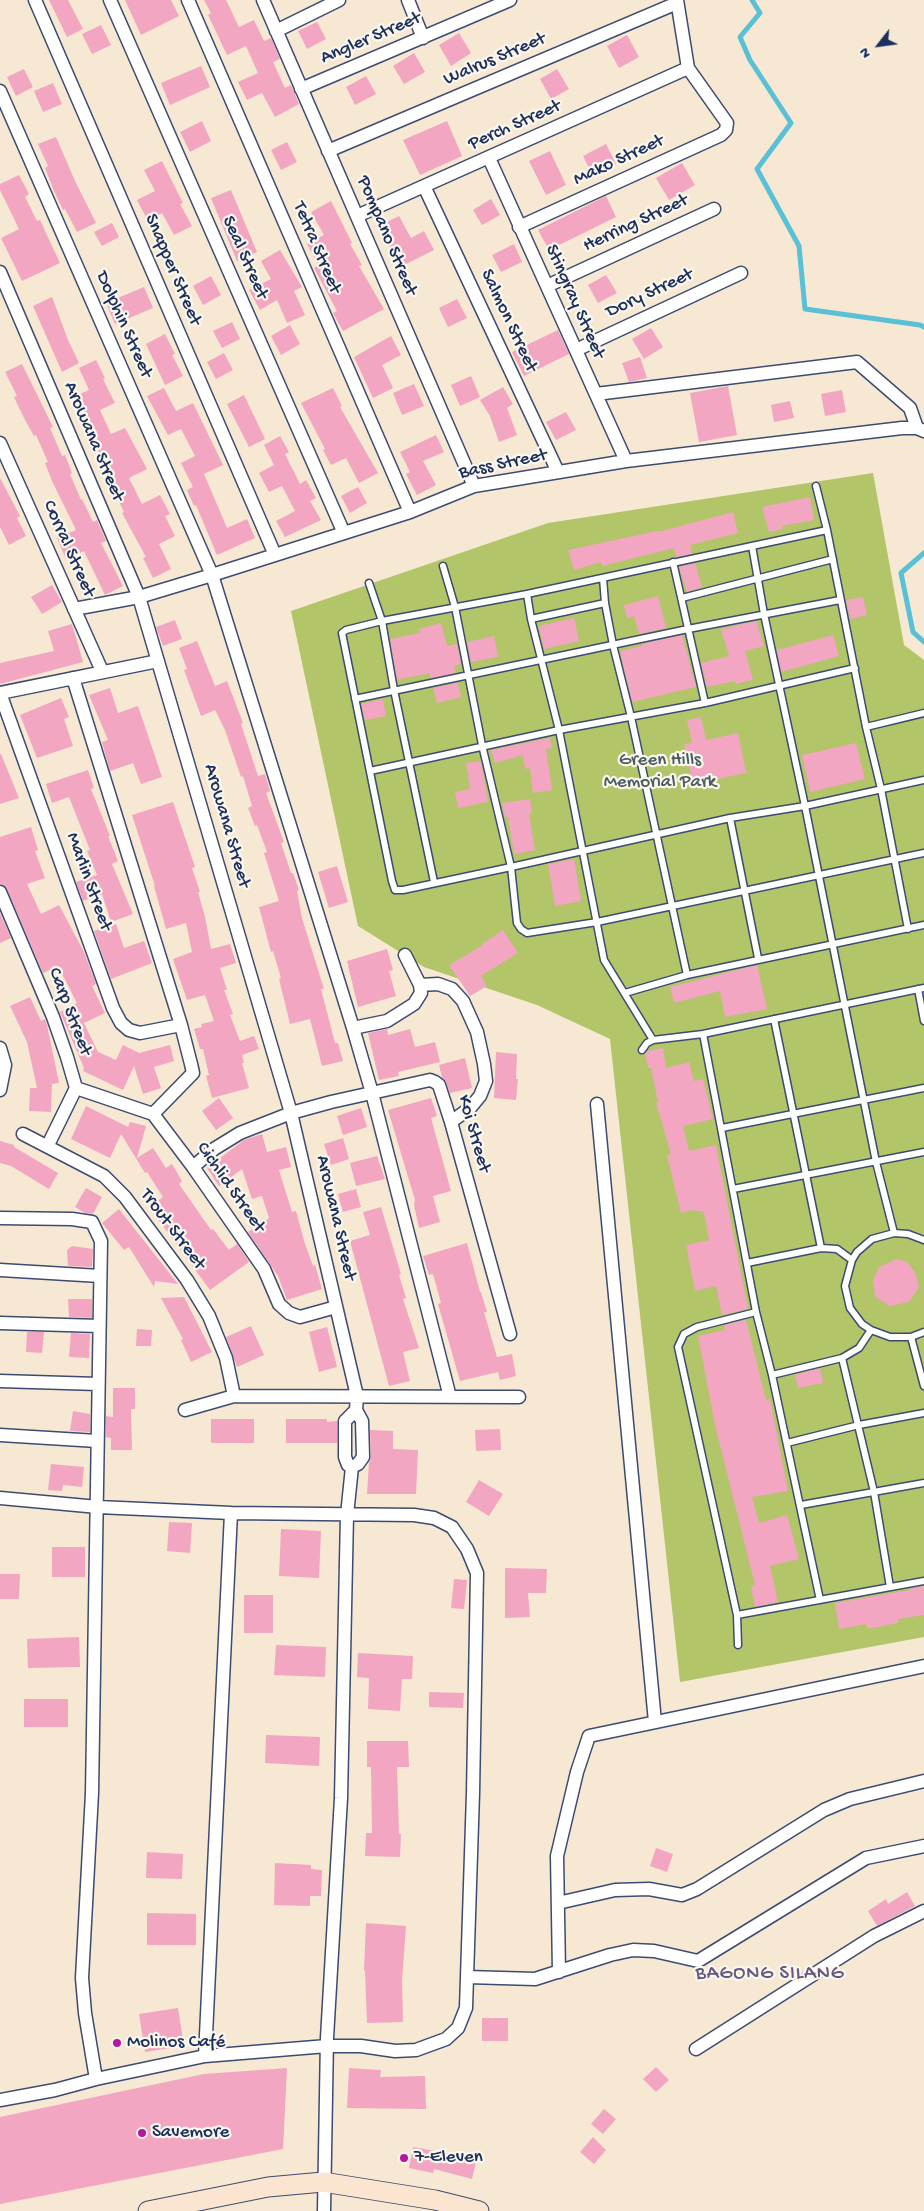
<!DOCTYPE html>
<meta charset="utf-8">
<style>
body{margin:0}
#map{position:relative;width:924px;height:2211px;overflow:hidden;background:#f6e8d3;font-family:"Gochi Hand",sans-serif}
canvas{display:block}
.north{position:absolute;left:854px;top:20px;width:50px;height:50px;-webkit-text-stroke:4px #fbf7ec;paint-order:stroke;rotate:240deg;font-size:14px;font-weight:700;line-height:20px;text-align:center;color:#1b2f5e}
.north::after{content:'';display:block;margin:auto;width:18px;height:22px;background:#1b2f5e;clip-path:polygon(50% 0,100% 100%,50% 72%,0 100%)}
</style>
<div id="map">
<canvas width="924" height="2211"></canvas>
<div class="north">N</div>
</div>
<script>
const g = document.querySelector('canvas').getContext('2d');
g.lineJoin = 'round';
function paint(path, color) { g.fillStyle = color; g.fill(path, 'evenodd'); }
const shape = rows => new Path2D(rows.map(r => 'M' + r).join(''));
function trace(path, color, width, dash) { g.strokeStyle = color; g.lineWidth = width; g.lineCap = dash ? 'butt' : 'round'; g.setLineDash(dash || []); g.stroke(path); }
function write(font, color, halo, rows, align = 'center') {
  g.font = font + ' "Gochi Hand",sans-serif'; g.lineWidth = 4.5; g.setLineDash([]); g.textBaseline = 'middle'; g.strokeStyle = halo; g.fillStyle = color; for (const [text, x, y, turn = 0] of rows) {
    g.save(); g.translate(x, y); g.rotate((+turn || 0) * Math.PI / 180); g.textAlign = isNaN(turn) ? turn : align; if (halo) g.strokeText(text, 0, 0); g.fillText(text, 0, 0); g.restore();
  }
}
paint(shape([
 [873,473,904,645,924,660,924,1637,680,1682,610,1039,537,1005,424,967,358,926,291,611,548,523]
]), '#b2c568');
trace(shape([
 [752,0,760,13,740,37,750,60,791,123,757,169,799,246,805,309,920,325,924,327],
 [924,553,901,573,913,632,924,642]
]), '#59c0d6', 5);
paint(shape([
 [49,0,68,0,83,29,67,37],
 [125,0,171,0,179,16,141,35],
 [204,0,226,0,239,27,254,20,264,41,271,38,280,59,273,62,285,88,291,85,299,104,275,117,262,93,247,100,238,82,258,73,246,46,227,55,208,15,211,13],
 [317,22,326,39,307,49,298,31],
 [101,25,111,45,92,54,82,34],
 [459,33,471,53,451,66,439,45],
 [627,35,639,57,619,68,607,46],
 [414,53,425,72,404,84,393,66],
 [201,66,210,87,170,105,161,83],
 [24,69,33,87,16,96,7,77],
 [557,69,569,89,551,99,540,79],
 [366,76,376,94,355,105,346,87],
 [53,83,62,104,43,112,34,91],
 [202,121,211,141,190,152,180,132],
 [447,121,462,156,420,175,403,140],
 [56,137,75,181,96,223,77,232,65,209,63,210,54,191,45,168,48,166,38,144],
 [287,142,297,162,281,170,271,150],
 [606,144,616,164,593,176,583,156],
 [550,151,566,185,546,195,529,161],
 [162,161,183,203,180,204,192,226,174,235,162,213,148,221,137,200,155,191,144,170],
 [682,163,695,185,669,200,656,178],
 [19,175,29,194,25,197,37,221,40,220,60,263,22,281,1,238,19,229,0,190,0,184],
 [231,190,257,252,237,261,211,198],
 [606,196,616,217,549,250,538,230],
 [491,199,500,215,482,225,473,210],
 [331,201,352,243,350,244,362,265,359,266,384,309,343,331,333,313,337,311,314,268,318,265,307,244,324,235,311,212],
 [399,216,411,238,424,231,434,250,400,267,379,226],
 [112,223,119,237,102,246,94,232],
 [514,244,522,262,501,272,492,255],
 [280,250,302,287,294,291,305,315,287,323,277,300,260,310,249,290,271,279,261,261],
 [606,275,617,293,598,303,588,285],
 [211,276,221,295,203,305,193,286],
 [144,287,153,308,115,324,106,303],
 [52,297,68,340,79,363,62,372,33,306],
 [457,299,467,318,448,327,439,308],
 [232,322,240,339,222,348,213,331],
 [290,325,300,344,281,355,271,336],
 [651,328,663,347,644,359,632,339],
 [558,330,569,354,524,376,512,352],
 [165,334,175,354,172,355,183,376,165,385,146,344],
 [391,336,401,355,382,365,393,388,373,398,354,357],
 [224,353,233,370,216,379,207,362],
 [640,357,647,378,629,382,622,363],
 [96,360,105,378,103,379,115,403,100,410,111,434,125,428,147,469,129,478,142,504,160,495,170,514,165,516,175,536,159,544,171,569,153,578,143,558,146,557,122,513,124,512,102,467,106,466,71,398,89,390,79,368],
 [22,364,53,427,50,428,62,456,65,455,72,473,70,474,81,500,82,499,93,522,97,520,106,541,101,543,123,586,105,595,84,551,66,559,57,538,76,530,52,481,45,463,48,462,36,435,34,436,24,418,14,397,17,396,5,372],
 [471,376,480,397,460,406,451,385],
 [414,384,424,406,402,415,393,393],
 [728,386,737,435,699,442,690,393],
 [503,387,513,404,507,408,517,435,499,442,490,416,480,400],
 [164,388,176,411,193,403,223,465,204,474,227,528,247,519,255,538,217,555,196,505,194,506,187,490,193,487,181,463,195,456,181,429,168,435,147,396],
 [333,388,342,406,340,407,378,473,359,483,346,458,331,465,323,450,325,449,301,403],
 [842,390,846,412,825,416,821,394],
 [244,395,265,439,249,447,227,404],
 [790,401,794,418,774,422,771,405],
 [566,412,576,430,556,440,546,422],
 [436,435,444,452,423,461,436,485,417,495,406,474,410,472,400,452],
 [280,436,289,452,285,454,300,484,306,480,316,498,310,501,321,520,285,537,276,521,295,511,282,486,269,492,259,473,274,465,264,445],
 [0,478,20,516,17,518,26,536,9,545,0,527],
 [358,487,367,503,350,513,341,496],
 [810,497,814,520,782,526,783,529,769,532,762,507],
 [733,512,738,533,690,545,692,554,676,557,674,548,602,566,601,562,574,570,568,550,657,531,658,532],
 [695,563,702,587,687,592,679,567],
 [52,585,62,602,42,614,31,597],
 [658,596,666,628,639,634,634,616,627,618,624,605],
 [863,597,867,615,850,619,846,600],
 [574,618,579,641,544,649,539,626],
 [175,620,182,639,163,646,156,627],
 [756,621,764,646,745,651,753,680,735,684,735,681,707,687,701,663,729,656,721,629],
 [441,623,447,646,457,644,461,664,454,666,456,673,431,678,429,673,397,680,390,639,420,633,419,629],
 [72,624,83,662,0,684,0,663,54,651,48,631],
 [682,635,696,687,632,702,620,651,642,646,642,644],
 [833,635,839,656,781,672,777,650],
 [494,636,498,657,471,662,467,642],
 [197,641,215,686,227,681,243,723,241,724,258,776,265,774,270,791,266,793,284,842,281,843,291,873,293,873,299,890,297,891,302,918,324,989,321,989,335,1043,338,1043,343,1061,322,1066,310,1019,290,1024,279,979,281,978,273,951,271,952,259,907,279,901,264,853,267,852,257,825,255,826,248,808,252,806,243,776,241,777,225,730,215,710,201,716,184,670,187,669,179,648],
 [458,683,461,697,437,703,433,688],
 [110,688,118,713,138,706,162,777,141,784,133,763,110,771,102,742,108,740,89,695],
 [61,698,69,717,64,719,73,746,37,758,20,715],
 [383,699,386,716,365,720,361,704],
 [701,717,706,740,738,733,746,773,693,784,684,744,692,743,687,720],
 [550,738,552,748,546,749,552,790,533,793,530,768,525,769,523,755,495,763,491,750],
 [856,743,865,779,810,792,802,755],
 [1,754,19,798,0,804,0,754],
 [481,761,488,802,458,808,455,792,470,789,466,763],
 [88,770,94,788,91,789,110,836,108,836,118,861,112,864,133,914,111,922,102,894,83,901,76,882,97,875,87,851,90,850,69,797,52,803,46,784],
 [530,799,532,813,529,814,535,850,514,854,508,817,505,817,502,803],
 [173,802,195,867,192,868,200,892,198,892,205,917,211,949,230,944,236,963,220,968,227,990,224,990,233,1014,230,1015,240,1041,254,1036,259,1049,242,1055,244,1063,242,1063,249,1088,212,1098,206,1076,209,1075,203,1049,200,1049,194,1029,202,1027,201,1024,214,1021,205,995,187,1000,173,959,192,952,186,923,166,929,154,886,155,886,132,815],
 [31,827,38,850,35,851,45,878,27,884,41,914,59,905,84,952,96,984,92,986,105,1013,84,1023,98,1052,116,1060,123,1045,139,1053,170,1045,174,1061,154,1067,161,1088,143,1094,134,1066,123,1090,83,1071,84,1068,60,1012,77,1003,58,966,43,973,7,889,0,884,0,837],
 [574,859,581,901,555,906,548,864],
 [337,866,348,902,329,908,318,872],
 [0,913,11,938,0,943],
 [116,924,124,948,144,941,152,963,111,979,94,931],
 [503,930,518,953,481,976,487,986,470,996,449,965,483,945,482,944],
 [387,949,393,970,389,971,396,996,358,1007,347,961],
 [757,965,767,1009,725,1017,720,991,674,1003,670,987],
 [30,997,41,1021,45,1019,47,1025,59,1083,52,1084,51,1112,29,1111,30,1088,37,1088,27,1042,10,1006],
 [387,1029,388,1035,410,1029,415,1047,435,1042,440,1062,398,1072,399,1076,379,1080,368,1033],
 [663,1048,666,1068,689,1062,694,1081,703,1079,713,1119,683,1126,689,1151,716,1145,748,1309,722,1315,716,1286,695,1291,686,1245,709,1240,704,1212,692,1210,681,1213,667,1155,671,1154,656,1103,658,1102,651,1068,648,1068,645,1054,648,1051],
 [496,1052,517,1054,516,1079,518,1079,516,1100,494,1098],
 [465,1058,472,1088,450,1093,446,1082,442,1077,439,1065],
 [219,1098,233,1118,216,1130,202,1111],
 [431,1098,437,1116,431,1118,451,1191,433,1196,440,1222,419,1228,414,1205,415,1200,388,1110],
 [86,1106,128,1127,130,1122,146,1126,137,1158,153,1148,166,1168,172,1164,182,1181,179,1184,211,1230,213,1229,229,1250,237,1244,249,1262,210,1290,149,1207,163,1197,147,1172,145,1173,121,1134,110,1158,71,1139],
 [361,1108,367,1127,343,1135,337,1116],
 [262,1134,267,1152,286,1147,291,1167,279,1170,292,1212,296,1211,305,1244,313,1266,315,1265,322,1289,287,1300,278,1276,248,1232,269,1218,262,1196,252,1199,242,1169,219,1186,207,1168,244,1140],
 [343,1138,349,1159,331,1165,324,1144],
 [0,1141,14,1145,14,1147,58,1173,49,1189,11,1166,0,1163],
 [377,1156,385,1179,356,1186,350,1163],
 [86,1188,102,1197,93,1214,85,1213,75,1207],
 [356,1189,361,1207,343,1212,338,1194],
 [381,1207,401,1274,399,1275,406,1298,403,1299,419,1348,403,1352,410,1381,389,1386,350,1241,370,1235,363,1212],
 [119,1209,178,1284,155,1281,154,1287,129,1247,124,1250,102,1223],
 [467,1243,480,1292,481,1292,487,1312,484,1312,497,1357,512,1354,516,1376,500,1380,498,1372,460,1381,438,1304,441,1303,433,1274,429,1275,423,1256],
 [72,1246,93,1249,92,1267,68,1266,67,1250],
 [897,1259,907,1262,915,1272,919,1287,909,1302,889,1306,875,1296,873,1280,879,1267],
 [184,1297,212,1352,191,1362,181,1340,183,1339,161,1298],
 [68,1299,92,1299,92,1318,69,1317],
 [746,1320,766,1400,770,1399,788,1491,752,1497,759,1523,787,1515,799,1559,770,1566,778,1602,755,1607,751,1586,755,1585,715,1425,698,1336,725,1330,724,1325],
 [251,1326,264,1355,237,1367,226,1337],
 [327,1327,337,1367,319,1372,309,1332],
 [137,1329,152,1330,151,1346,136,1346],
 [27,1332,44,1332,42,1353,26,1352],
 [71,1333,90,1334,89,1358,69,1357],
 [820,1368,823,1383,798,1388,795,1375],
 [113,1388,135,1388,135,1409,131,1409,132,1450,111,1450,111,1438,106,1437,106,1416,113,1417],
 [73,1411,90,1414,90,1432,70,1431],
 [211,1419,254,1419,254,1443,211,1443],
 [286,1419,327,1419,327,1422,337,1421,337,1443,286,1443],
 [500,1429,501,1450,476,1451,475,1430],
 [370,1430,393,1431,393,1449,418,1450,416,1494,367,1494,369,1463,371,1457],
 [51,1464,84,1467,82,1487,63,1485,62,1491,48,1490],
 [479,1480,503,1494,489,1516,466,1502],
 [169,1522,192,1523,190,1553,167,1551],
 [281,1529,321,1531,319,1578,279,1576],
 [52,1547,85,1547,85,1577,52,1577],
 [505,1568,547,1569,546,1593,528,1593,530,1617,505,1618],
 [0,1574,20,1574,19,1599,0,1599],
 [454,1579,467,1580,464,1609,451,1608],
 [924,1586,924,1615,898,1619,898,1623,867,1629,867,1624,839,1629,835,1603,910,1590,910,1589],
 [244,1595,273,1595,273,1633,244,1633],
 [79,1637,80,1667,28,1668,27,1639],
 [276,1645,326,1647,325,1677,274,1675],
 [358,1653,413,1656,412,1679,402,1679,400,1711,368,1709,369,1678,357,1677],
 [429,1692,464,1693,463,1708,429,1707],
 [24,1699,68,1699,68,1727,24,1727],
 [266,1735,320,1737,319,1766,265,1763],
 [367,1741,408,1741,409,1767,397,1767,399,1834,401,1834,400,1857,365,1856,366,1833,372,1833,371,1767,367,1767],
 [656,1848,673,1854,667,1872,650,1866],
 [147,1852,183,1854,182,1879,146,1878],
 [275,1863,311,1865,311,1869,322,1870,321,1896,310,1896,310,1906,274,1905],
 [907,1892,915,1906,877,1926,868,1911,886,1899,888,1904],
 [147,1913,196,1914,196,1945,147,1945],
 [366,1923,406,1926,402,1981,403,2022,367,2023,365,1971,364,1970],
 [178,2008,184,2046,145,2052,139,2014],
 [482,2018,508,2018,508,2041,482,2041],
 [656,2067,669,2080,656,2092,643,2079],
 [287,2068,283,2149,0,2204,0,2117,204,2074],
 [349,2068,381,2070,380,2077,425,2076,426,2109,347,2108],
 [604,2109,616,2119,603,2134,591,2124],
 [593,2137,606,2150,594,2164,580,2152],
 [413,2147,457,2155,458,2152,477,2158,472,2179,434,2169,433,2173,409,2168]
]), '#f2a6c2');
const lane = shape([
 [816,486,827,530,866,727,881,789,908,929],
 [752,546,827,530],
 [673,562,705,703],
 [443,566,455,607,482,745,511,867,517,923,521,929,527,933,597,922,924,853],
 [603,578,605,603,613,645,631,717,687,975],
 [369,583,382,621,394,690,434,882],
 [527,594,531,619,559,730,604,960,653,1040],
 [682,598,833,559],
 [531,619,605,603],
 [355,699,688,629,840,600],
 [866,727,924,713],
 [370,771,559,730,705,703,855,668],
 [730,818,758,958],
 [918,989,924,1021],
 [625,993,687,975,924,925],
 [774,1019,821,1248],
 [703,1034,756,1312,772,1375,820,1600],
 [642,1050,647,1043,653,1040,703,1034,924,988],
 [722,1128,924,1088],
 [733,1189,924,1152],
 [894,1233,876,1162,805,806,764,614,752,546,527,594,382,621,346,630,342,633,392,881,395,890,403,890,511,867,730,818,805,806,924,780],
 [924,1240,908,1234,894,1233,872,1239,857,1252,852,1260,845,1286,850,1308,862,1324,871,1330,890,1337,911,1337,924,1332],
 [747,1263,821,1248,837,1249,852,1260],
 [911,1337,924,1386],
 [842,1358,874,1492,890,1587],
 [772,1375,842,1358,859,1348,871,1330],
 [787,1443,859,1425,924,1413],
 [801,1505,924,1483],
 [737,1615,924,1581],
 [738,1645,737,1615,678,1347,684,1334,697,1327,756,1312]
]);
const street = shape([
 [35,0,275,555],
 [110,0,343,531],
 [188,0,410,512],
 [263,0,474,486],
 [408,0,423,38],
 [276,31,339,0],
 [301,89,510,0],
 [0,91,212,575,353,1028,372,1093,450,1397],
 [328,151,677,3],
 [489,158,626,461],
 [424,186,558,472],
 [357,216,688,68],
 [519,227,721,135,726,130,727,123,688,68,677,0],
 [0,272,139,597,291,1113,357,1396,356,1410],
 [547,286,714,209],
 [576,350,741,273],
 [596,394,857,362,910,408,917,428],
 [0,443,102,671],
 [74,609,139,597,212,575,410,512,474,486,626,461,902,428,917,428,924,431],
 [73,678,181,1025,191,1064,193,1073,153,1114],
 [0,693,113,1008,121,1023,129,1030,140,1033,181,1025],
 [0,693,158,661],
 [0,892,53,1017,67,1057,76,1088,48,1145],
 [420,985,438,984,452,989,463,1001,477,1032,484,1064,486,1081,480,1096,470,1108,451,1122],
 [353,1028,387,1021,414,1004,421,993,420,985,405,955],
 [0,1048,5,1065,0,1090],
 [76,1088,153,1114,193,1167,264,1269,279,1304,289,1313,300,1317,336,1307],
 [597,1104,655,1722],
 [23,1134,104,1176,125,1197,187,1280,209,1316,226,1358,234,1396],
 [193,1167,214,1149,240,1133,291,1113,331,1102,430,1080,435,1082,439,1085,451,1122,510,1334],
 [0,1218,72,1219,92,1222,101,1241,92,1793,82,1978,85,2013,96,2079],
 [0,1270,100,1276],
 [0,1323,99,1326],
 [0,1381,98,1384],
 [185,1410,234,1396,519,1397],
 [0,1435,97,1441],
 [352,1467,358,1464,363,1457,362,1421,356,1410],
 [0,1498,98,1507,231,1513,414,1515,434,1518,452,1527,467,1549,477,1573,473,1793,466,2008,458,2028,446,2039,416,2050,395,2051,361,2046,327,2046,205,2056,96,2079,55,2090,0,2100],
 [558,1903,615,1890,649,1889,682,1895,697,1889,824,1810,850,1799,924,1781],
 [559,1972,557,1856,577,1772,589,1736,924,1666],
 [467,1977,535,1979,610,1955,633,1950,654,1951,698,1961,866,1858,924,1846],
 [696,2049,874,1936,924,1911],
 [205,2056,231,1513],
 [324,2211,327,2038,341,1798,347,1515,352,1467,348,1465,345,1457,345,1421,356,1410]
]);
const secondary = shape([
 [148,2211,268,2187,323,2182,435,2200,479,2211]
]);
trace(lane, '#3c4b70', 9);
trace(street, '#3c4b70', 15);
trace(secondary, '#3c4b70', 21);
trace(lane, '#fff', 6);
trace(street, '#fff', 12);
trace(secondary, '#fce5d0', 19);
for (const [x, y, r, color] of [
 [117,2043,5,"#b5179e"],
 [142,2133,5,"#b5179e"],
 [404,2158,5,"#b5179e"]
]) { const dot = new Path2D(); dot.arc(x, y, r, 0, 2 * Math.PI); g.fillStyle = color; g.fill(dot); trace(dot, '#fbf7ec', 2); }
write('19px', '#1b2f5e', '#fbf7ec', [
 ["Angler Street",371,39,-23],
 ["Walrus Street",495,60,-23],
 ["Perch Street",515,126,-24],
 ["Mako Street",619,161,-25],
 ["Herring Street",636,224,-25],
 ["Pompano Street",386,236,67],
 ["Tetra Street",316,248,67],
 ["Seal Street",244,258,66],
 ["Snapper Street",172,270,67],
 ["Dory Street",650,294,-25],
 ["Stingray Street",574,302,66],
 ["Salmon Street",508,321,65],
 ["Dolphin Street",123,325,66],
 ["Arowana Street",93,442,67],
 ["Bass Street",503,465,-12],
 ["Corral Street",68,549,66],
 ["Arowana Street",226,826,74],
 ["Marlin Street",88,882,70],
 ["Carp Street",69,1012,69],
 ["Koi Street",473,1134,74],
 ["Cichlid Street",230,1188,55],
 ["Arowana Street",335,1218,77],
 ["Trout Street",172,1230,53]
]);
write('19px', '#485c61', '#fbf7ec', [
 ["Green Hills",660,761],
 ["Memorial Park",660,783]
]);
write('19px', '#1b2f5e', '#fbf7ec', [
 ["Molinos Café",127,2043],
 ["Savemore",152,2133],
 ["7-Eleven",414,2158]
], 'left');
g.letterSpacing = '1px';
write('20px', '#665981', '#fbf7ec', [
 ["BAGONG SILANG",770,1975]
]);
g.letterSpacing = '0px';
</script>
